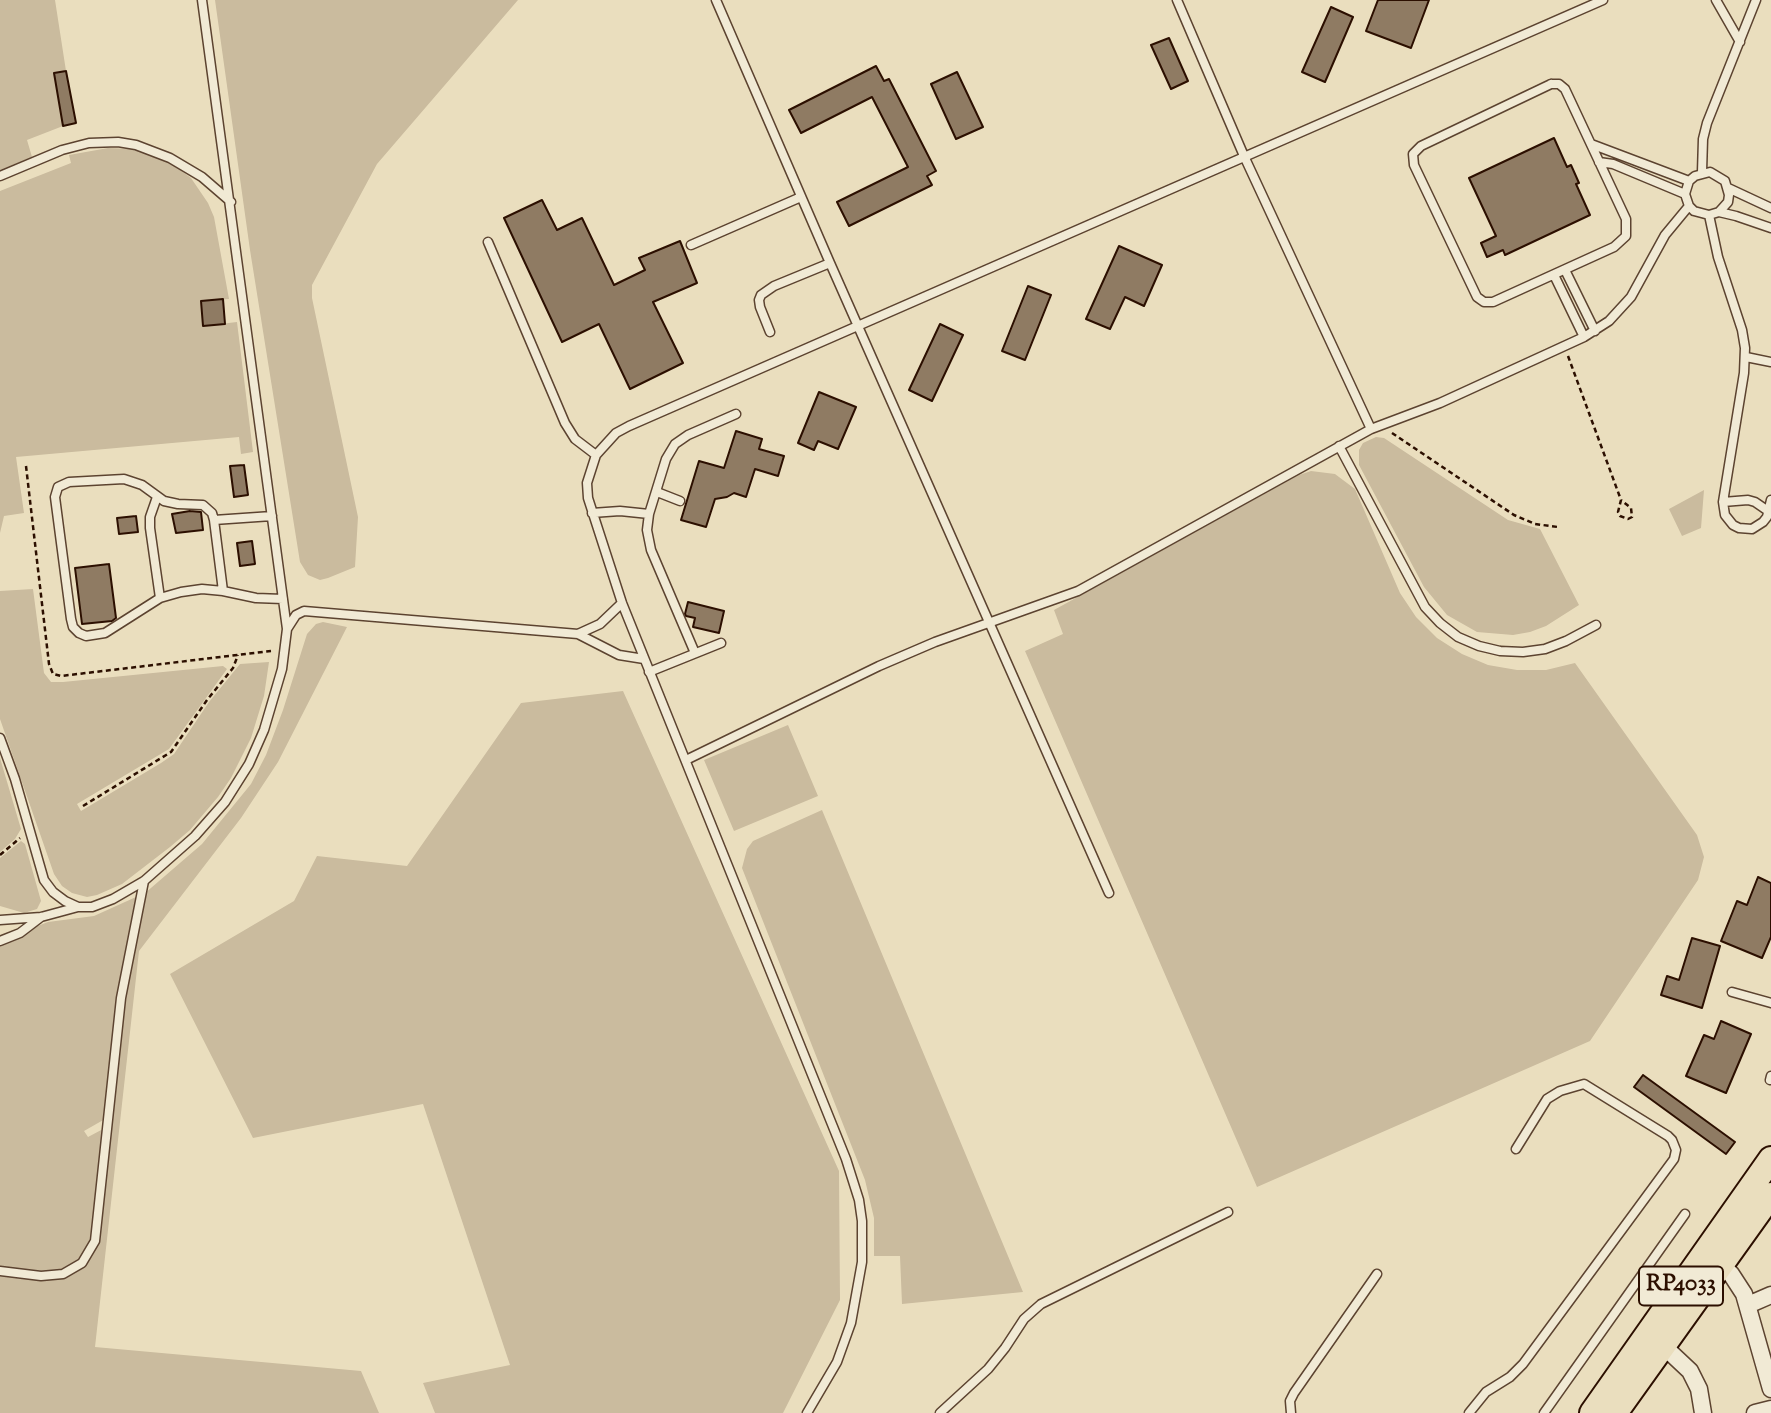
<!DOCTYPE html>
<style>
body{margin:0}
canvas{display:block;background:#eadebe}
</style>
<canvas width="1771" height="1413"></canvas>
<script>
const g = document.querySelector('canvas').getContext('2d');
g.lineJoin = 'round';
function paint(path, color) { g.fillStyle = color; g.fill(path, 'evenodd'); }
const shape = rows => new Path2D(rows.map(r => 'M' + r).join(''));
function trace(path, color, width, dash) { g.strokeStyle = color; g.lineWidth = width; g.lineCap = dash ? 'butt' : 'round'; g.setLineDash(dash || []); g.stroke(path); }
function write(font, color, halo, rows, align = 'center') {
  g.font = font + ' "Sorts Mill Goudy",serif'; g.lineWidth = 5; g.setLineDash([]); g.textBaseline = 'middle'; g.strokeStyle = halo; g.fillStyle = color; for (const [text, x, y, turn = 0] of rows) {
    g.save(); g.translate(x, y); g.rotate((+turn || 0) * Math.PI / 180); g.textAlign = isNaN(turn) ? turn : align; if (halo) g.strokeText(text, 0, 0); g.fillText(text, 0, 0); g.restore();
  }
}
paint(shape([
 [0,0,55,0,66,71,55,73,63,126,27,140,32,157,0,170],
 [215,0,518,0,377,164,312,285,312,298,358,517,355,567,328,578,320,580,308,575,300,562,250,250],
 [108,148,137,149,168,161,191,178,208,203,214,217,229,299,201,301,203,326,237,322,253,452,241,454,239,437,16,457,24,513,4,516,0,533,0,191,71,163,69,155],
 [1376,437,1384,438,1508,520,1540,529,1579,605,1546,626,1530,632,1513,635,1477,632,1447,615,1424,587,1359,465,1359,450,1363,443],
 [1311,471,1335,474,1355,489,1400,593,1416,617,1437,638,1462,654,1488,665,1517,670,1546,670,1575,663,1697,835,1704,857,1698,880,1590,1041,1257,1187,1025,651,1063,634,1054,610,1299,475],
 [1704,490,1701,528,1682,536,1669,509],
 [33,589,44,673,51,682,63,682,223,666,227,669,169,749,77,804,81,811,161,763,174,754,209,702,240,664,269,662,264,696,251,738,231,778,218,797,190,830,170,847,122,884,97,895,87,897,72,893,62,886,54,874,0,719,0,591],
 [323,622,347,627,278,762,241,818,139,951,95,1347,361,1371,379,1413,0,1413,0,1275,49,1280,65,1277,84,1266,94,1252,97,1243,125,998,144,894,202,844,251,784,266,755,283,710,307,634,316,624],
 [623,691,839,1171,840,1300,783,1413,435,1413,423,1383,510,1365,423,1104,253,1138,170,974,294,901,317,856,407,866,521,703],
 [788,725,818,796,734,831,704,760],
 [0,758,21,829,15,839,0,852],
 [822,810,1023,1292,902,1304,900,1256,874,1256,874,1218,865,1180,742,868,747,849,753,841],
 [21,841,25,844,41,901,37,909,24,913,0,906,0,858],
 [136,897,118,998,105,1119,84,1131,88,1137,105,1128,91,1240,80,1260,61,1270,49,1272,0,1268,0,944,14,941,35,927,48,922,94,916]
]), '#cabb9e');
const building = shape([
 [1378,0,1429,0,1411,48,1366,31,1378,0],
 [1331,7,1353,17,1325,82,1302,72,1331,7],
 [1169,38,1188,81,1171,89,1151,45,1169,38],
 [876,66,884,81,889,79,936,171,927,176,932,185,849,226,837,202,908,167,872,97,801,133,789,110,876,66],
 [66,71,76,123,63,126,54,73,66,71],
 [957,72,983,127,956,139,931,84,957,72],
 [1554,138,1567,167,1571,165,1579,183,1576,184,1590,215,1505,255,1503,250,1487,257,1481,243,1496,236,1469,178,1554,138],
 [542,200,557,230,582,218,614,285,645,270,639,258,680,241,697,283,653,302,683,363,630,389,599,324,562,342,504,218,542,200],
 [1119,246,1162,265,1144,306,1125,297,1110,329,1086,319,1119,246],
 [1028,286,1051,295,1025,360,1002,351,1028,286],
 [223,299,225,324,203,326,201,301,223,299],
 [940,324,963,335,932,401,909,390,940,324],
 [819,392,856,407,838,449,818,441,814,450,798,443,819,392],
 [736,431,762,439,759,449,784,456,778,476,755,469,746,497,734,493,727,497,715,499,706,527,681,520,699,461,724,468,736,431],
 [244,465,248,495,234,497,230,466,244,465],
 [190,511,201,512,203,530,176,533,172,514,190,511],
 [136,516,138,532,119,534,117,518,136,516],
 [252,541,255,564,240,566,237,543,252,541],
 [109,564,116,618,112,621,82,624,75,568,109,564],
 [688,602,724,611,719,633,693,627,695,618,686,616,685,614,688,602],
 [1758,877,1771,883,1771,937,1762,958,1721,941,1737,901,1747,905,1758,877],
 [1692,938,1720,946,1702,1008,1661,995,1667,976,1679,980,1692,938],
 [1721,1021,1751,1034,1726,1093,1686,1076,1704,1035,1714,1039,1721,1021],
 [1643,1075,1735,1142,1726,1154,1634,1087,1643,1075]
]);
paint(building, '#8f7b63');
trace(building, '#2c0f00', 2);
const lane = shape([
 [202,0,287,629],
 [716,0,830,263,1109,893],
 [1177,0,1244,156,1371,429],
 [1716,0,1740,42],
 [1551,84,1559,84,1565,89,1626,219,1626,236,1614,247,1493,302,1484,302,1477,297,1414,165,1413,154,1421,146,1551,84],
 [1591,144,1689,181],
 [1599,162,1613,164,1685,194],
 [1702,172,1703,139,1707,123,1756,0],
 [0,176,62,150,89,143,118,142,136,145,170,158,202,177,231,202],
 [1728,188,1771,208],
 [1719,212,1728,202,1729,195,1725,181,1710,172,1695,176,1689,181,1685,194,1689,206,1694,211,1709,215,1719,212,1736,216,1771,228],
 [1709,215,1718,257,1742,330,1745,348,1744,373,1723,502,1725,515,1733,525,1739,528,1752,529,1763,522,1767,517,1771,500],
 [488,242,565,423,575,439,596,455],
 [691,245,801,197],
 [1565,270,1595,331],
 [1554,275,1584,337],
 [770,332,760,307,759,300,761,295,774,286,830,263],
 [1746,357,1771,362],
 [1339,446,1425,607,1440,623,1458,637,1479,646,1500,651,1523,652,1545,649,1566,641,1596,625],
 [657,492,680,501],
 [157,497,150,517,150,528,160,598],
 [1723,502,1748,500,1755,502,1771,513],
 [592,513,620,511,649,514],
 [214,520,272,516],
 [223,591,214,520,212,513,203,505,178,504,164,501,142,485,124,479,69,482,58,487,55,497,71,619,73,627,79,633,86,636,105,633,160,598,181,592,202,589,223,591,256,598,283,599],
 [578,634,600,624,622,603],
 [695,653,651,550,647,530,649,514,666,459,675,444,688,435,736,414],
 [649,672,721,643],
 [0,738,15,779,44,880,53,892,65,901,78,907,92,907,113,899,144,881,195,836,225,802,249,764,264,730,282,669,287,629,296,615,304,611,578,634,619,655,644,659],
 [686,760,879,666,935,642,1078,591,1371,429,1440,403,1584,337,1609,321,1631,297,1665,235,1689,206],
 [0,920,41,917,78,907],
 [0,941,20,933,41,917],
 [1732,992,1771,1003],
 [1770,1080,1771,1076],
 [0,1271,41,1276,63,1274,82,1263,95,1241,121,998,144,881],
 [807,1413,837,1362,851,1323,862,1262,862,1221,859,1200,846,1159,622,603,588,498,587,483,596,455,616,433,629,426,1603,0],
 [940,1413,988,1369,1005,1348,1024,1319,1041,1304,1228,1212],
 [1291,1413,1290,1401,1294,1393,1377,1274],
 [1469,1413,1486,1392,1510,1377,1523,1364,1674,1159,1676,1150,1672,1140,1668,1136,1584,1084,1560,1091,1547,1099,1516,1149],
 [1544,1413,1685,1214]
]);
const street = shape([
 [1715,1259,1731,1274,1744,1294,1771,1389],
 [1748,1305,1771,1295],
 [1657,1340,1690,1371,1699,1389,1703,1413],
 [1755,1413,1771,1409]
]);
const primary = shape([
 [1592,1413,1771,1159],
 [1615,1413,1771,1195]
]);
trace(lane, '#5c4330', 11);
trace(street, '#5c4330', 19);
trace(primary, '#2c0f00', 28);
trace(shape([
 [1568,356,1621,500,1618,512,1620,516,1628,519,1632,517,1631,508,1621,500],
 [1392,433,1514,515,1535,524,1558,527],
 [26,466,49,664,53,674,61,676,271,651],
 [83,806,171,752,207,700,233,668,238,655],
 [0,855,20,838]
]), '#2c0f00', 2.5, [5, 3.5]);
trace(lane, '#f1ead5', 8);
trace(street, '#f1ead5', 16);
trace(primary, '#eadebe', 24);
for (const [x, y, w] of [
 [1681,1286,84]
]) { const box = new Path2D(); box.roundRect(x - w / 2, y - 19.5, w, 39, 5); g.fillStyle = '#f1ead5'; g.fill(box); trace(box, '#2c0f00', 2); }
write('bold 23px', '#2c0f00', null, [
 ["RP4033",1681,1286]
]);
</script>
